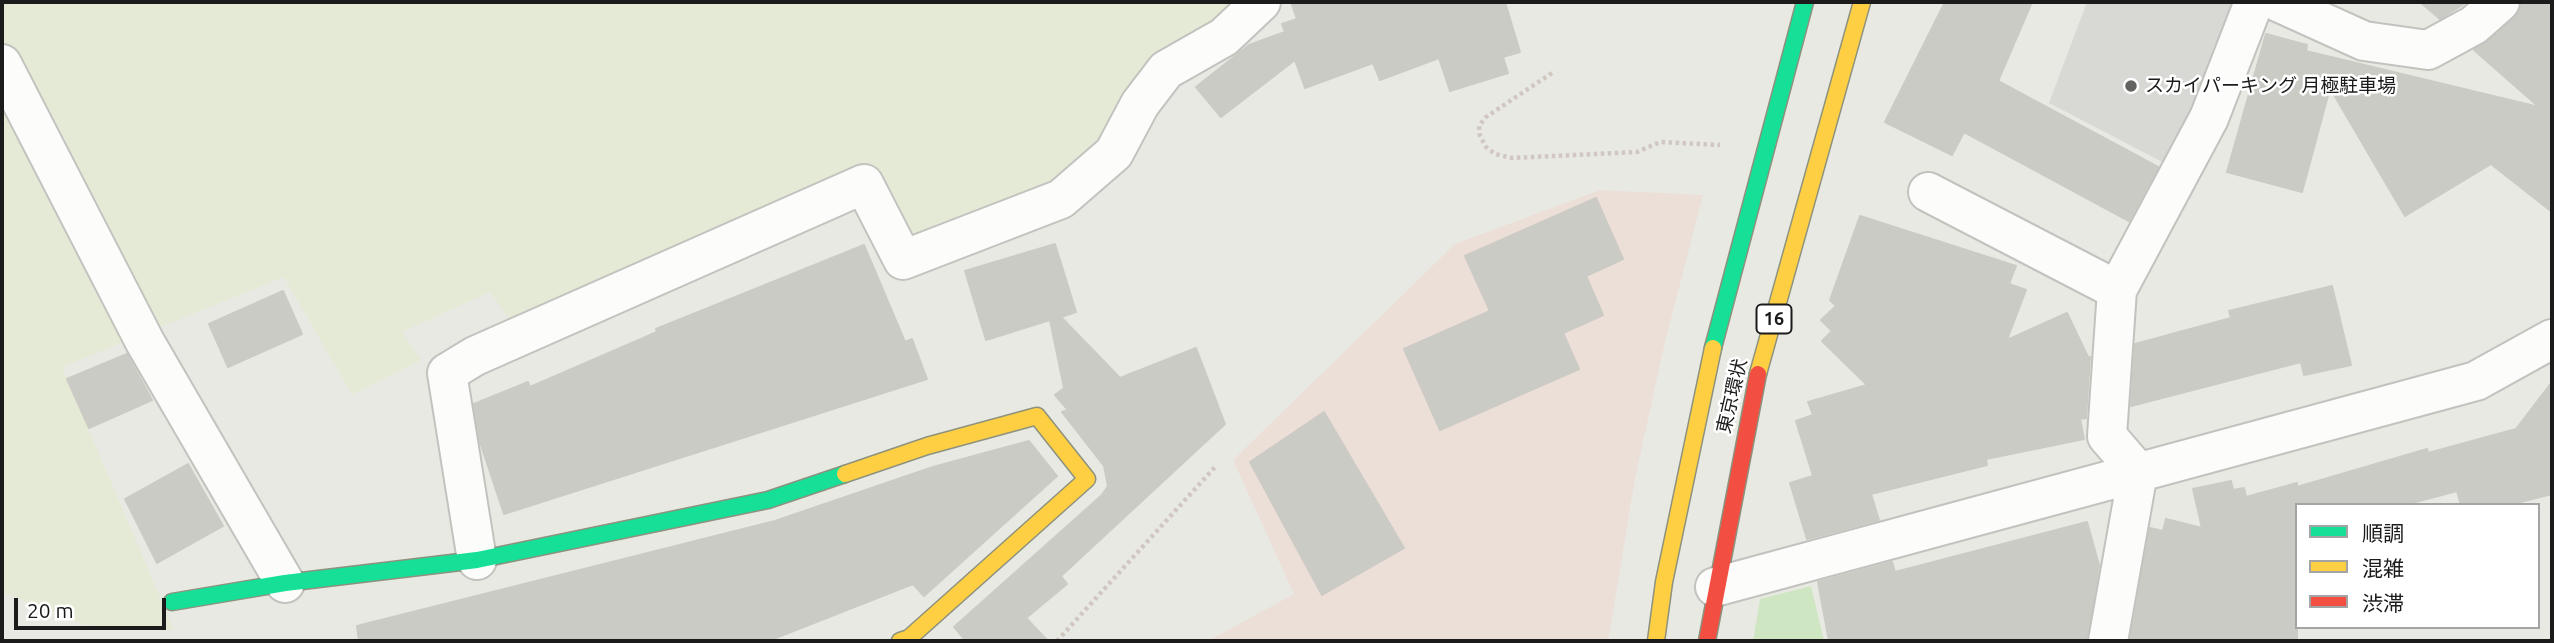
<!DOCTYPE html>
<meta charset="utf-8">
<style>
body{margin:0}
#map{position:relative;width:2554px;height:643px;overflow:hidden;background:#e9e9e3;font-family:Ubuntu,"Noto Sans JP",sans-serif}
canvas{display:block}
.frame{position:absolute;inset:0;border:4px solid #1b1b1b;pointer-events:none}
.legend{position:absolute;left:2295px;top:503px;width:245px;height:126px;box-sizing:border-box;background:#fff;border:2px solid #a4a4a4;margin:0;padding:9px 12px;list-style:none;font-size:21px;color:#1b1b1b}
.legend li{display:flex;align-items:center;gap:14px;height:35px}
.legend b{width:35px;border:2px solid #a4a4a4}
.scale{position:absolute;left:14px;top:598px;width:152px;height:32px;box-sizing:border-box;border:4px solid #1b1b1b;border-top:0;padding-left:9px;font-size:21px;line-height:24px;white-space:nowrap;color:#1b1b1b;-webkit-text-stroke:5px #fff;paint-order:stroke}
</style>
<div id="map">
<canvas width="2554" height="643"></canvas>
<div class="frame"></div>
<ul class="legend">
<li><b style="height:9px;background:#16e098"></b>順調</li>
<li><b style="height:9px;background:#ffcf43"></b>混雑</li>
<li><b style="height:9px;background:#f24e42"></b>渋滞</li>
</ul>
<div class="scale">20 m</div>
</div>
<script>
const g = document.querySelector('canvas').getContext('2d');
g.lineJoin = 'round';
function paint(path, color) { g.fillStyle = color; g.fill(path, 'evenodd'); }
const shape = rows => new Path2D(rows.map(r => 'M' + r).join(''));
function trace(path, color, width, dash) { g.strokeStyle = color; g.lineWidth = width; g.lineCap = dash ? 'butt' : 'round'; g.setLineDash(dash || []); g.stroke(path); }
function write(font, color, halo, rows, align = 'center') {
  g.font = font + ' Ubuntu,"Noto Sans JP",sans-serif'; g.lineWidth = 5; g.setLineDash([]); g.textBaseline = 'middle'; g.strokeStyle = halo; g.fillStyle = color; for (const [text, x, y, turn = 0] of rows) {
    g.save(); g.translate(x, y); g.rotate((+turn || 0) * Math.PI / 180); g.textAlign = isNaN(turn) ? turn : align; if (halo) g.strokeText(text, 0, 0); g.fillText(text, 0, 0); g.restore();
  }
}
paint(shape([
 [2087,2,2235,2,2170,166,2049,103]
]), '#d8d8d5');
paint(shape([
 [1600,190,1703,195,1665,342,1635,478,1608,641,1208,641,1294,594,1233,460,1455,244]
]), '#ebdfd8');
paint(shape([
 [2,2,1240,2,1119,120,1075,174,912,236,871,163,512,323,490,292,402,332,421,360,352,395,284,277,62,367,174,630,84,625,2,592]
]), '#e5ead6');
paint(shape([
 [1811,586,1824,641,1753,641,1760,599]
]), '#cee7c2');
const building = shape([
 [1291,2,1505,2,1520,52,1503,57,1508,73,1450,91,1439,58,1380,80,1373,63,1305,88,1295,60,1221,117,1196,87,1249,45,1285,32,1282,24,1297,19,1291,2],
 [1945,2,2032,2,1998,81,2158,167,2129,221,1964,132,1952,155,1885,122,1945,2],
 [2420,2,2467,2,2440,19,2420,2],
 [2521,2,2552,2,2552,212,2491,164,2405,216,2330,88,2302,192,2227,172,2266,34,2307,45,2306,51,2539,107,2474,50,2514,18,2521,2],
 [1596,198,1623,259,1586,276,1603,315,1563,333,1579,369,1440,430,1404,349,1490,311,1465,256,1596,198],
 [1860,216,2016,266,2009,284,2026,290,2007,340,2067,313,2088,357,2090,357,2086,418,2080,419,2084,439,1986,459,1987,465,1871,494,1879,520,1807,539,1790,483,1813,476,1796,421,1813,415,1808,402,1867,385,1822,341,1832,331,1821,320,1836,306,1830,300,1860,216],
 [1055,244,1076,312,1061,317,1120,378,1196,348,1225,424,1061,576,1067,584,1026,618,1048,641,966,641,954,627,1102,495,1108,486,1104,466,1062,412,1068,410,1055,395,1064,388,1050,320,986,340,965,271,1055,244],
 [864,245,905,342,912,339,927,379,504,514,480,442,474,404,528,382,530,387,657,332,656,329,864,245],
 [2332,286,2351,365,2304,375,2301,362,2131,406,2135,344,2231,318,2229,311,2332,286],
 [283,291,302,334,228,367,209,324,283,291],
 [127,354,152,400,89,428,67,379,127,354],
 [2552,382,2552,494,2508,505,2461,505,2457,491,2404,505,2297,505,2297,641,2130,641,2150,528,2163,531,2166,519,2202,528,2193,489,2231,481,2233,490,2244,488,2246,497,2297,483,2297,487,2427,449,2428,453,2516,429,2552,382],
 [1324,412,1404,548,1322,595,1250,462,1324,412],
 [1029,441,1057,476,924,596,913,584,768,641,359,641,357,626,775,521,933,467,1029,441],
 [188,464,223,526,157,563,125,499,188,464],
 [2087,522,2099,565,2087,641,1829,641,1818,582,1892,562,1895,572,2087,522]
]);
paint(building, '#cbcbc6');
trace(building, '#cccac4', 2);
const street = shape([
 [2278,2,2364,41,2428,50,2474,25,2500,2],
 [2,64,145,342,285,583],
 [1928,192,2117,290],
 [477,560,447,373,475,356,864,184,903,260,1061,199,1114,153,1140,104,1166,70,1224,37,1261,2],
 [1715,587,2476,381,2552,339],
 [2108,641,2138,472,2107,436,2117,290,2209,118,2254,2]
]);
const fast = shape([
 [1713,348,1805,2],
 [172,602,285,583,477,560,768,500,845,474]
]);
const slow = shape([
 [1758,374,1862,2],
 [845,474,927,446,1037,416,1087,479,909,638,900,641],
 [1656,641,1664,582,1713,348]
]);
const jam = shape([
 [1707,641,1758,374]
]);
trace(street, '#c2c2bf', 42);
trace(fast, '#8c927d', 19);
trace(slow, '#8c927d', 19);
trace(jam, '#8c927d', 19);
trace(shape([
 [1552,73,1486,117,1479,126,1480,136,1486,147,1495,154,1512,158,1637,152,1660,142,1720,145],
 [1057,641,1215,467]
]), '#d1c7c1', 4.5, [3.5, 3.5]);
trace(street, '#fcfcfb', 38);
trace(fast, '#16e098', 16);
trace(slow, '#ffcf43', 16);
trace(jam, '#f24e42', 16);
for (const [x, y, r, color] of [
 [2131,86,7,"#636361"]
]) { const dot = new Path2D(); dot.arc(x, y, r, 0, 2 * Math.PI); g.fillStyle = color; g.fill(dot); trace(dot, '#fff', 2.5); }
for (const [x, y, w] of [
 [1774,319,35]
]) { const box = new Path2D(); box.roundRect(x - w / 2, y - 14.5, w, 29, 5); g.fillStyle = '#fff'; g.fill(box); trace(box, '#1b1b1b', 2); }
write('bold 18px', '#1b1b1b', null, [
 ["16",1774,319]
]);
write('19px', '#1b1b1b', '#fff', [
 ["スカイパーキング 月極駐車場",2145,86]
], 'left');
write('19px', '#1b1b1b', '#fff', [
 ["東京環状",1732,396,-77]
]);
</script>
